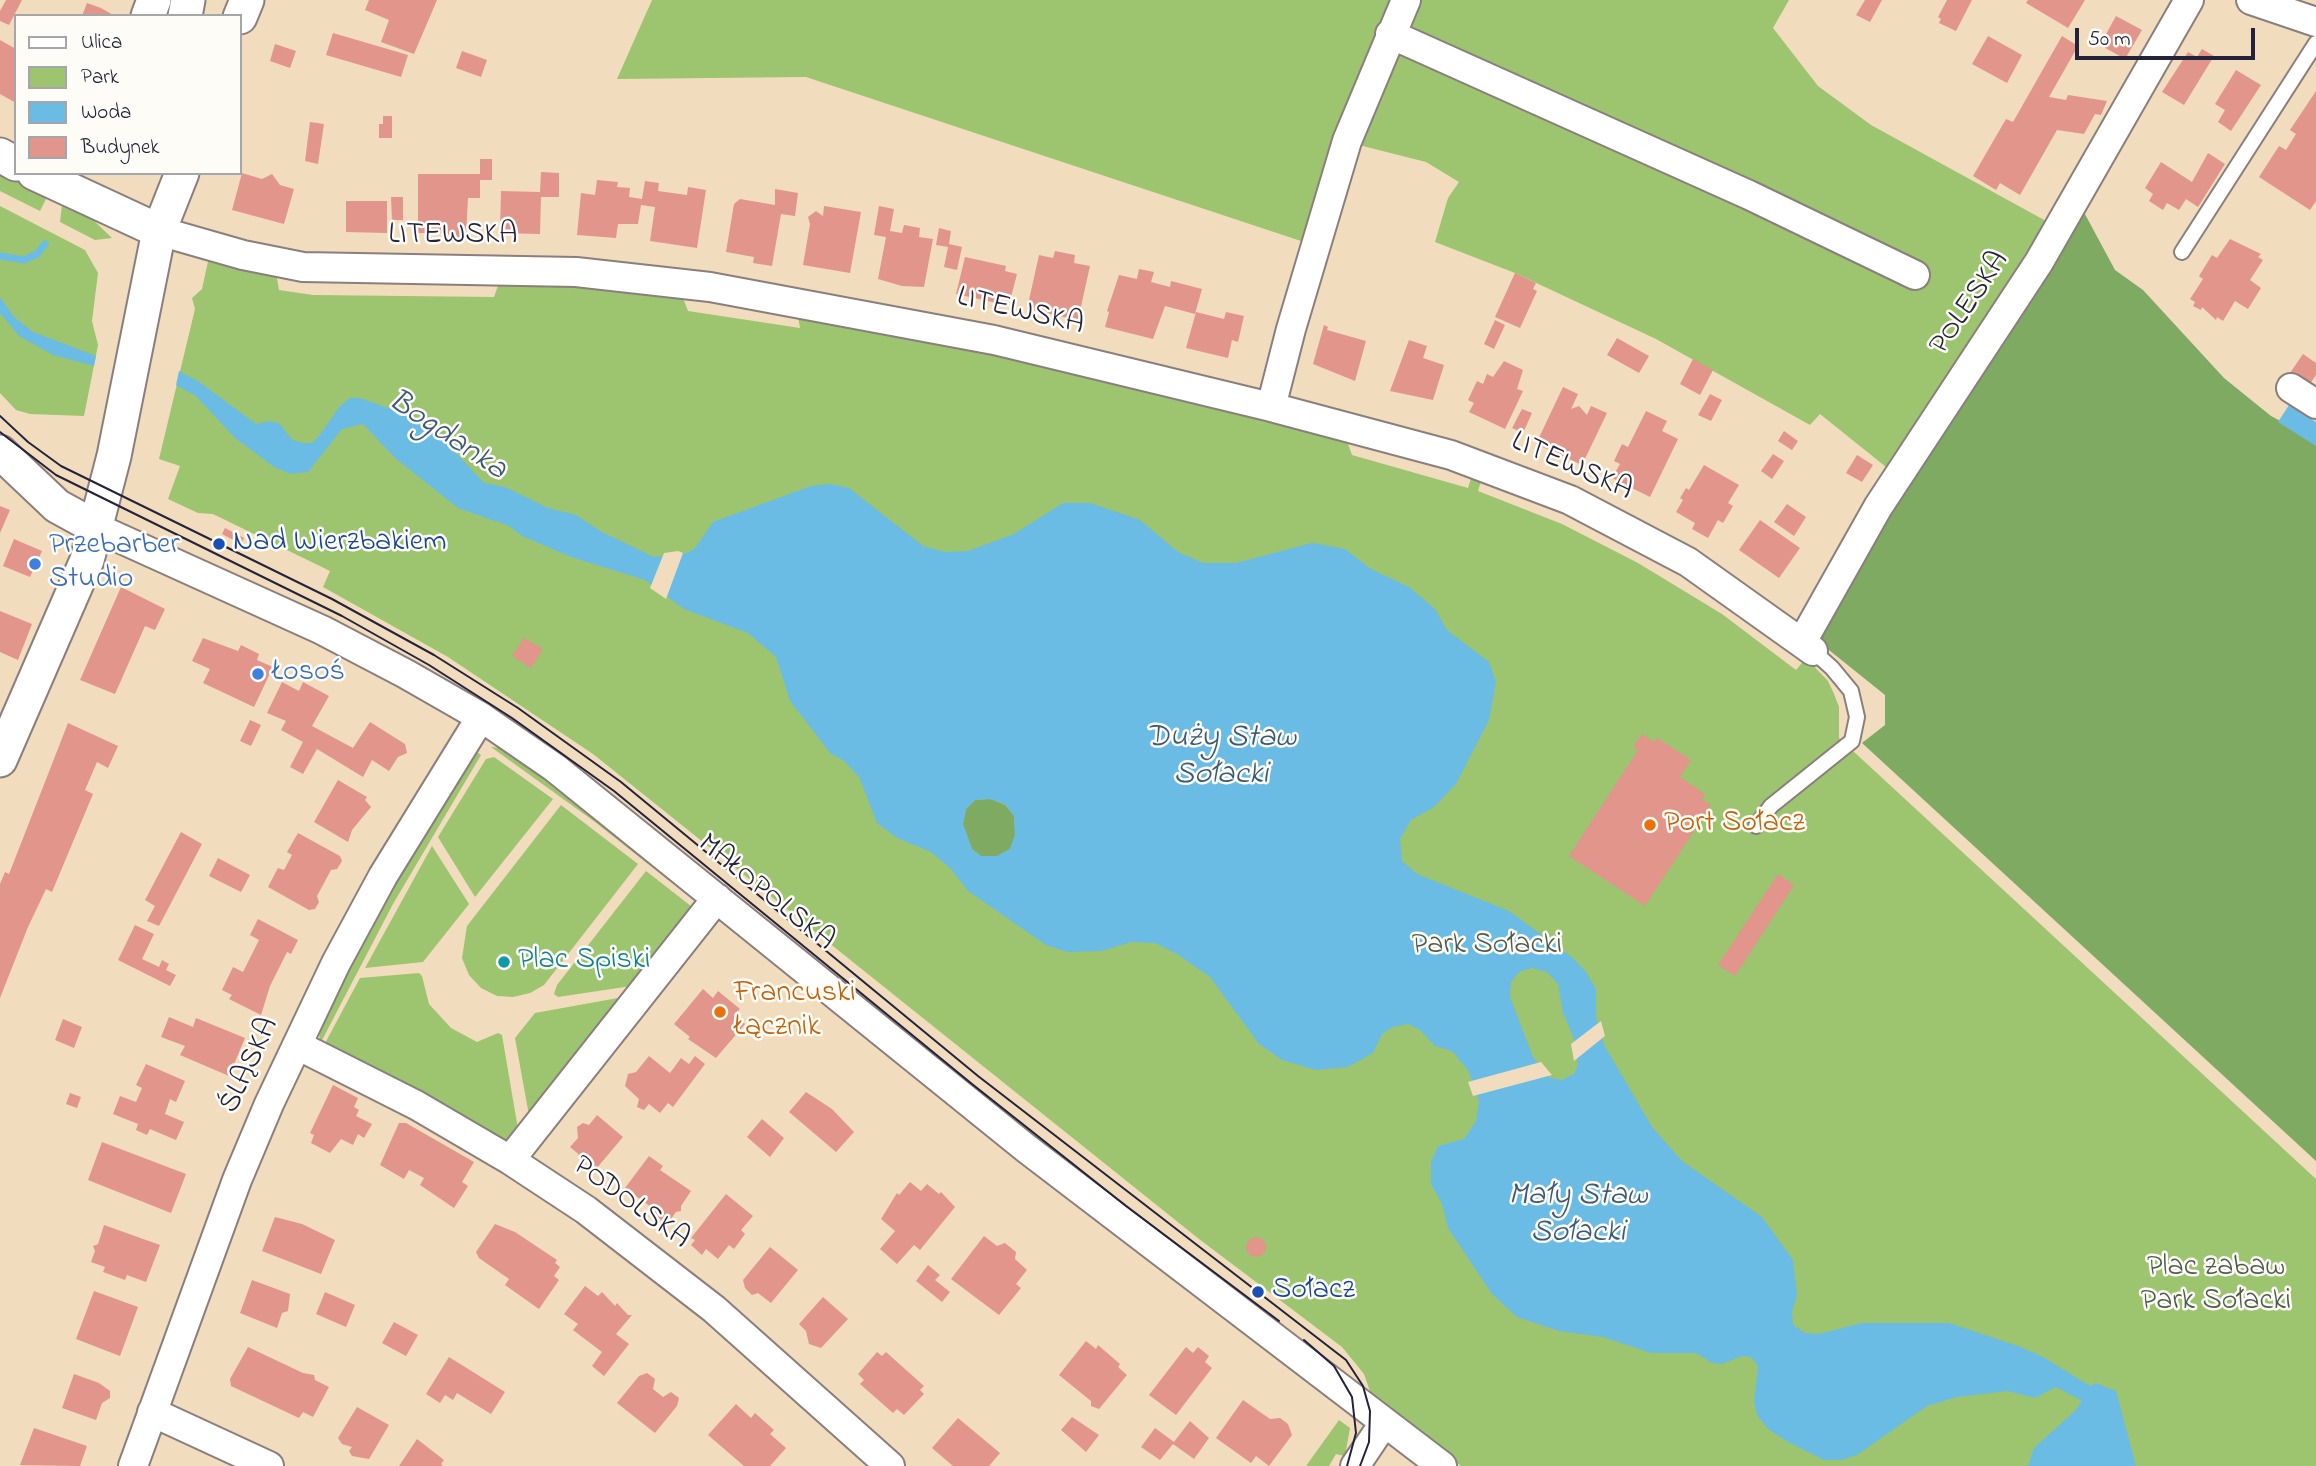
<!DOCTYPE html>
<meta charset="utf-8">
<style>
body{margin:0}
#map{position:relative;width:2316px;height:1466px;overflow:hidden;background:#f2dcbe;font-family:"Indie Flower",sans-serif}
canvas{display:block}
.legend{position:absolute;left:14px;top:14px;width:228px;height:161px;box-sizing:border-box;background:#fdfcf7;border:2px solid #a5a5ac;margin:0;padding:9px 12px;list-style:none;font-size:21px;color:#22223b}
.legend li{display:flex;align-items:center;gap:14px;height:35px}
.legend b{width:35px;border:2px solid #a5a5ac}
.scale{position:absolute;left:2075px;top:28px;width:180px;height:32px;box-sizing:border-box;border:4px solid #22223b;border-top:0;padding-left:9px;font-size:21px;line-height:24px;white-space:nowrap;color:#22223b;-webkit-text-stroke:5px #fdfcf7;paint-order:stroke}
</style>
<div id="map">
<canvas width="2316" height="1466"></canvas>
<ul class="legend">
<li><b style="height:9px;background:#fff"></b>Ulica</li>
<li><b style="height:19px;background:#9dc46f"></b>Park</li>
<li><b style="height:19px;background:#6abce5"></b>Woda</li>
<li><b style="height:19px;background:#e1958b"></b>Budynek</li>
</ul>
<div class="scale">50 m</div>
</div>
<script>
const g = document.querySelector('canvas').getContext('2d');
g.lineJoin = 'round';
function paint(path, color) { g.fillStyle = color; g.fill(path, 'evenodd'); }
const shape = rows => new Path2D(rows.map(r => 'M' + r).join(''));
function trace(path, color, width, dash) { g.strokeStyle = color; g.lineWidth = width; g.lineCap = dash ? 'butt' : 'round'; g.setLineDash(dash || []); g.stroke(path); }
function write(font, color, halo, rows, align = 'center') {
  g.font = font + ' "Indie Flower",sans-serif'; g.lineWidth = 5; g.setLineDash([]); g.textBaseline = 'middle'; g.strokeStyle = halo; g.fillStyle = color; for (const [text, x, y, turn = 0] of rows) {
    g.save(); g.translate(x, y); g.rotate((+turn || 0) * Math.PI / 180); g.textAlign = isNaN(turn) ? turn : align; if (halo) g.strokeText(text, 0, 0); g.fillText(text, 0, 0); g.restore();
  }
}
paint(shape([
 [652,0,1789,0,1773,28,1818,86,1871,125,2046,221,1891,471,1820,414,1810,425,1656,339,1515,273,1435,242,1448,198,1459,182,1426,162,1355,144,1307,243,806,77,617,79],
 [0,173,47,197,40,211,0,191],
 [62,205,90,217,112,238,95,240,60,222],
 [0,206,85,250,98,273,92,321,98,345,84,416,30,414,16,410,0,393],
 [209,257,276,273,279,290,313,295,494,297,500,280,681,293,688,311,800,328,797,311,886,327,1345,436,1352,455,1468,488,1473,472,1483,475,1478,491,1562,524,1638,563,1722,614,1796,670,1806,658,1828,681,1834,694,1839,707,1839,738,2316,1179,2316,1466,1461,1466,1374,1403,1364,1374,1342,1347,1199,1239,593,754,448,657,323,587,330,571,213,514,198,513,168,499,180,466,159,459,195,309,192,298,202,289],
 [491,747,502,748,557,783,693,895,696,902,595,822],
 [477,752,481,755,393,904,320,1044,319,1029,364,940,416,847],
 [494,757,553,799,475,897,438,837,486,759],
 [561,805,638,864,544,985,530,993,513,997,497,996,481,988,469,975,462,958,467,926],
 [432,846,469,904,423,962,365,968],
 [646,871,696,910,638,985,558,997,554,994,557,985],
 [419,973,422,976,429,1004,451,1028,477,1042,498,1033,502,1035,519,1135,509,1142,502,1143,323,1047,360,978],
 [629,996,530,1121,515,1038,535,1013],
 [1339,1420,1350,1428,1345,1456,1336,1454,1329,1466,1306,1466]
]), '#9dc46f');
paint(shape([
 [2079,203,2115,270,2143,290,2224,378,2271,416,2316,440,2316,1161,1862,743,1885,725,1885,695,1814,638,1873,529,1971,382,2036,294,2074,231],
 [990,799,1005,805,1014,816,1015,835,1010,849,997,856,981,856,972,849,963,824,966,809,975,800]
]), '#7eaa62');
paint(shape([
 [0,297,14,317,33,332,96,356,94,366,53,355,19,336,0,313],
 [179,371,198,381,256,424,271,421,280,424,292,440,304,443,312,443,319,436,340,406,350,398,360,398,410,416,439,435,484,483,505,487,548,508,576,515,600,531,654,557,687,553,695,548,713,522,811,486,830,484,849,488,923,546,945,552,968,551,1014,534,1063,503,1090,503,1140,520,1178,552,1203,563,1236,563,1312,543,1345,549,1371,569,1409,587,1435,609,1447,630,1489,662,1496,682,1489,720,1456,784,1434,807,1411,820,1400,839,1402,861,1417,874,1509,911,1573,958,1586,972,1596,989,1596,1017,1604,1045,1652,1127,1682,1161,1762,1217,1793,1260,1797,1295,1792,1312,1793,1325,1805,1333,1819,1334,1862,1323,1949,1323,2018,1346,2043,1357,2090,1386,2096,1383,2116,1391,2136,1466,2028,1466,2034,1448,2075,1411,2082,1401,2056,1387,2035,1398,2008,1391,1957,1397,1927,1406,1857,1455,1841,1460,1824,1460,1788,1442,1768,1429,1757,1415,1754,1401,1758,1366,1751,1357,1742,1356,1722,1364,1712,1363,1696,1353,1651,1353,1603,1337,1559,1331,1517,1317,1492,1294,1448,1228,1442,1204,1431,1184,1431,1162,1438,1146,1464,1139,1476,1121,1479,1101,1468,1070,1452,1051,1435,1046,1420,1030,1408,1024,1393,1027,1382,1034,1373,1053,1348,1067,1316,1070,1282,1060,1259,1044,1210,977,1177,954,1155,943,1131,942,1102,951,1068,952,1046,945,968,891,951,869,931,852,897,838,877,823,859,777,843,760,831,754,790,701,776,657,748,633,684,609,645,580,571,557,522,536,509,526,458,508,395,458,363,424,342,429,308,472,291,474,274,467,235,438,196,396,176,385],
 [990,799,1005,804,1014,816,1015,835,1010,849,997,856,981,856,972,849,963,824,966,809,975,800],
 [1532,968,1547,972,1558,984,1563,1013,1573,1036,1578,1064,1574,1074,1562,1080,1550,1078,1533,1057,1510,997,1511,982,1519,972],
 [2289,405,2316,422,2316,446,2278,422]
]), '#6abce5');
paint(shape([
 [678,551,683,553,666,599,650,588,664,553],
 [1601,1021,1605,1036,1574,1061,1571,1044],
 [1541,1062,1552,1075,1473,1096,1468,1082]
]), '#f2dcbe');
trace(shape([
 [0,256,24,260,37,254,45,244]
]), '#6abce5', 7);
paint(shape([
 [6,0,22,0,9,25,0,21,0,11],
 [369,0,437,0,414,54,381,42,389,20,365,10],
 [1865,0,1882,0,1870,22,1856,15],
 [1947,0,1972,0,1956,31,1939,23,1941,19,1938,17],
 [2028,0,2085,0,2068,28,2026,3],
 [87,3,101,8,115,16,82,16],
 [2116,16,2142,30,2125,59,2100,45],
 [333,33,408,55,401,77,326,55],
 [1988,36,2022,55,2007,83,1972,64],
 [2062,36,2078,46,2049,97,2066,100,2068,95,2107,101,2101,115,2095,114,2084,134,2057,130,2020,195,2000,183,1996,190,1973,176,2006,119,2013,122],
 [0,40,16,49,16,103,0,94],
 [275,44,296,51,290,68,270,61],
 [2202,49,2214,56,2184,105,2162,92,2188,52,2197,57],
 [462,51,487,60,481,77,456,68],
 [2236,70,2261,85,2231,131,2218,122,2225,110,2215,104],
 [2316,91,2316,201,2310,210,2259,177,2279,146,2286,150,2296,134,2290,130],
 [383,116,392,116,392,138,379,138,379,124,383,124],
 [310,122,324,124,318,164,305,161],
 [2208,153,2225,164,2198,207,2186,199,2179,210,2167,203,2163,210,2149,201,2153,194,2145,188,2161,162,2192,182],
 [480,159,492,159,492,180,480,180,480,198,468,198,466,235,452,239,447,233,418,233,418,174,480,174],
 [541,172,559,173,559,197,541,197,540,234,500,233,501,191,540,192],
 [242,173,262,179,272,174,280,185,294,189,284,224,232,210],
 [597,180,618,182,617,187,630,188,629,197,642,199,645,181,659,183,658,191,687,195,688,187,706,190,697,248,650,241,655,207,641,205,638,224,618,224,616,238,577,235,581,193,595,195],
 [775,189,798,193,795,216,781,214,772,266,753,263,754,257,726,252,734,204,740,199,775,205],
 [391,197,403,197,403,220,392,220],
 [346,201,387,201,387,233,346,232],
 [824,206,861,212,850,273,803,265,810,224,808,217,816,211,823,216],
 [879,206,894,209,890,231,902,233,904,225,920,228,919,237,933,239,924,287,902,286,878,279,886,237,874,235],
 [939,228,951,231,949,244,962,247,957,270,944,267,948,247,936,245],
 [2230,239,2261,254,2258,257,2263,260,2250,280,2261,288,2248,309,2235,301,2223,321,2217,317,2216,320,2202,307,2201,310,2193,306,2195,302,2190,299,2203,279,2199,276,2212,255,2217,258],
 [1055,251,1075,255,1074,263,1090,266,1078,320,1027,309,1039,255,1053,258],
 [965,257,1006,266,1005,271,1017,274,1011,297,999,294,997,303,956,294],
 [1139,269,1154,272,1151,282,1170,287,1171,281,1202,289,1195,314,1165,306,1153,339,1105,327,1109,312,1107,311,1119,275,1137,279],
 [1515,273,1536,283,1533,289,1537,291,1520,328,1495,317],
 [1196,312,1224,319,1226,312,1244,316,1238,342,1232,340,1228,358,1186,348],
 [1495,320,1505,325,1494,349,1484,344],
 [1324,325,1328,327,1327,330,1366,341,1355,381,1313,364],
 [1617,338,1649,356,1639,373,1607,355],
 [1409,340,1427,346,1423,358,1444,365,1433,400,1390,391],
 [2303,354,2316,363,2316,375,2309,385,2290,373],
 [1693,359,1713,370,1700,395,1680,384],
 [1504,361,1523,370,1517,389,1523,391,1505,429,1469,412,1474,403,1468,400,1477,381,1483,384,1487,374,1493,377],
 [1563,387,1578,394,1571,409,1579,406,1587,415,1591,406,1607,413,1582,465,1536,444],
 [1710,394,1722,400,1711,421,1698,415],
 [1522,409,1532,413,1523,433,1512,428],
 [1646,411,1667,421,1662,431,1678,439,1650,497,1612,478,1620,464,1614,461,1622,444,1628,447],
 [1784,431,1798,441,1792,450,1778,441],
 [1773,454,1784,461,1772,479,1761,471],
 [1857,455,1873,465,1862,482,1846,473],
 [1704,465,1739,485,1728,503,1733,506,1723,523,1718,520,1708,538,1692,529,1695,523,1676,512,1683,500,1680,498,1686,488,1689,490],
 [1787,504,1806,517,1794,536,1774,522],
 [0,506,10,510,0,533],
 [1760,520,1800,548,1779,578,1739,550],
 [225,528,244,538,241,544,222,534],
 [14,539,42,551,30,577,3,566],
 [121,587,165,609,155,630,145,626,115,694,80,680],
 [0,611,32,624,18,660,0,652],
 [203,638,238,651,241,645,259,654,257,660,273,667,254,707,203,683,210,669,192,661],
 [524,638,543,649,531,668,512,656],
 [282,682,299,691,303,682,329,696,312,726,353,748,370,722,405,744,407,753,398,757,389,771,372,760,363,777,317,749,303,774,290,767,303,742,281,730,286,721,267,713],
 [250,720,261,725,251,746,240,741],
 [68,723,118,746,108,768,97,762,85,790,93,794,52,892,46,889,28,927,0,998,0,884,5,872,9,874],
 [1642,734,1654,742,1657,738,1691,760,1680,777,1705,794,1702,799,1711,805,1645,906,1569,856,1638,750,1633,747],
 [338,780,367,797,365,800,371,807,352,830,348,842,314,822],
 [181,832,202,844,159,926,147,921,155,906,145,900],
 [298,833,340,856,342,861,337,869,331,870,317,896,319,902,315,909,309,910,268,887,278,868,284,870,292,855,287,852],
 [218,858,250,875,241,892,209,876],
 [1778,874,1794,885,1735,976,1718,965],
 [258,919,298,940,291,954,287,952,270,986,261,1015,229,999,232,995,222,990,233,967,243,972,259,940,250,935],
 [135,925,154,934,142,959,159,967,162,960,169,964,166,970,176,975,170,986,118,960],
 [703,989,713,998,718,991,740,1009,734,1015,745,1024,716,1058,688,1039,690,1037,674,1024],
 [169,1017,193,1027,196,1018,245,1038,229,1076,180,1055,185,1046,161,1037],
 [63,1019,82,1027,74,1048,55,1040],
 [649,1056,670,1073,681,1058,689,1064,695,1056,705,1064,673,1107,668,1103,660,1113,649,1104,644,1110,637,1107,639,1099,625,1086,628,1074,636,1072],
 [146,1064,185,1081,176,1102,170,1099,165,1114,184,1122,176,1140,150,1129,147,1135,136,1130,138,1124,113,1114,120,1096,136,1102,142,1088,136,1085],
 [333,1085,358,1098,354,1107,359,1110,356,1116,372,1124,364,1138,358,1134,353,1145,341,1139,330,1153,311,1143,314,1135,310,1133],
 [806,1092,832,1109,854,1132,836,1152,789,1112],
 [70,1093,81,1097,77,1108,66,1104],
 [597,1115,623,1137,596,1169,570,1147,578,1138,577,1127,583,1123,589,1125],
 [762,1119,784,1138,770,1157,747,1137],
 [399,1123,406,1123,474,1162,462,1182,468,1186,454,1208,420,1185,424,1178,409,1170,404,1179,380,1165],
 [102,1142,186,1174,171,1213,88,1180],
 [649,1156,663,1166,660,1170,691,1191,681,1206,681,1211,676,1212,667,1224,652,1214,655,1210,625,1188],
 [910,1182,921,1191,927,1184,939,1194,941,1192,955,1207,920,1250,914,1245,897,1264,880,1249,895,1231,881,1219,897,1193,899,1195],
 [726,1194,753,1216,741,1230,745,1234,734,1249,729,1245,718,1259,706,1249,702,1255,691,1245,695,1240,691,1238],
 [275,1217,302,1224,335,1240,321,1274,262,1251],
 [495,1224,515,1232,557,1260,555,1263,560,1267,554,1276,559,1280,539,1309,505,1285,509,1279,479,1258,476,1252],
 [104,1225,160,1245,146,1282,127,1275,125,1280,103,1272,105,1267,91,1262,95,1251,93,1246,98,1244],
 [984,1236,997,1246,1005,1243,1016,1252,1015,1259,1027,1270,1016,1284,1021,1288,999,1315,951,1279],
 '1246 1247a10 10 0 1 1 20 0a10 10 0 1 1-20 0Z',
 [770,1247,798,1270,771,1303,758,1293,752,1295,745,1288,743,1280],
 [928,1265,940,1275,935,1280,950,1292,942,1302,916,1281],
 [252,1280,290,1294,288,1311,282,1313,277,1328,240,1313],
 [585,1286,598,1296,602,1292,615,1306,617,1303,628,1315,632,1315,616,1334,629,1344,604,1376,592,1366,602,1352,573,1330,578,1324,564,1314],
 [94,1291,138,1307,120,1356,76,1339],
 [325,1292,355,1305,346,1327,316,1314],
 [823,1297,848,1319,821,1348,809,1344,806,1331,799,1324],
 [394,1322,418,1335,406,1356,382,1343],
 [1086,1341,1096,1349,1098,1345,1120,1364,1118,1367,1127,1375,1099,1409,1091,1406,1091,1401,1059,1375],
 [248,1347,303,1373,314,1375,315,1380,329,1387,313,1417,303,1412,299,1418,231,1386,230,1379],
 [1186,1347,1193,1353,1198,1347,1209,1356,1205,1362,1212,1368,1176,1415,1149,1395],
 [877,1352,882,1356,886,1352,924,1386,920,1390,924,1394,904,1415,897,1409,893,1413,860,1384,864,1380,858,1374],
 [449,1357,505,1392,491,1414,457,1393,453,1400,445,1395,440,1403,426,1394],
 [647,1373,655,1379,653,1389,663,1397,671,1392,679,1398,677,1406,655,1433,617,1403,639,1376],
 [74,1374,99,1383,110,1391,110,1398,102,1403,96,1420,62,1408],
 [1243,1400,1270,1419,1280,1418,1288,1424,1292,1435,1269,1466,1256,1456,1251,1463,1216,1438],
 [736,1404,751,1418,755,1413,774,1430,770,1434,786,1448,770,1466,744,1466,708,1435],
 [357,1407,389,1425,369,1459,352,1456,349,1451,352,1447,342,1444,338,1438],
 [1072,1417,1099,1435,1086,1452,1061,1430],
 [958,1418,1000,1453,989,1466,953,1466,932,1448],
 [1190,1421,1209,1438,1194,1459,1173,1444,1160,1460,1141,1447,1155,1428,1174,1442],
 [34,1428,87,1446,80,1466,20,1465],
 [417,1439,444,1460,441,1464,443,1466,399,1466]
]), '#e1958b');
const service = shape([
 [2182,252,2316,43],
 [1756,826,1771,806,1852,741,1857,717,1851,691,1832,668,1813,651]
]);
const minor = shape([
 [2251,0,2316,22],
 [1390,34,1749,195,1915,275],
 [159,231,243,255,303,267,576,272,710,287,994,340,1271,407,1451,455,1570,500,1688,562,1813,651],
 [2291,388,2316,404],
 [1271,407,1291,329,1347,141,1406,0],
 [97,528,322,630,406,674,481,717,555,768,1027,1149,1442,1466],
 [1802,642,1878,507,2039,262,2189,0],
 [297,1045,416,1105,510,1160,586,1210,714,1309,890,1466],
 [510,1160,717,898],
 [152,1412,269,1466],
 [133,1466,237,1180,269,1104,336,963,383,876,481,717],
 [1355,1466,1384,1423]
]);
const tertiary = shape([
 [148,16,154,0],
 [185,16,188,0],
 [240,17,247,0],
 [0,155,16,164],
 [34,173,159,231],
 [0,452,57,506,97,528],
 [0,760,87,560,114,456,159,231,182,173]
]);
trace(service, '#8a7f7c', 18);
trace(minor, '#8a7f7c', 32);
trace(tertiary, '#8a7f7c', 37);
trace(service, '#fff', 14);
trace(minor, '#fff', 28);
trace(tertiary, '#fff', 33);
trace(shape([
 [0,416,28,442,61,466,332,599,434,655,518,708,621,782,978,1076,1346,1360,1363,1386,1370,1411,1369,1442,1360,1466],
 [0,432,56,475,342,616,429,665,512,718,614,791,972,1084,1126,1206,1279,1321],
 [1304,1340,1334,1366,1352,1397,1356,1433,1347,1466]
]), '#22223b', 2);
for (const [x, y, r, color] of [
 [219,544,7,"#1a4fb4"],
 [35,564,7,"#3f7fe0"],
 [258,674,7,"#3f7fe0"],
 [1650,825,7,"#e8710a"],
 [504,962,7,"#0f9aa8"],
 [720,1012,7,"#e8710a"],
 [1258,1292,7,"#1a4fb4"]
]) { const dot = new Path2D(); dot.arc(x, y, r, 0, 2 * Math.PI); g.fillStyle = color; g.fill(dot); trace(dot, '#fdfcf7', 2.5); }
write('30px', '#22223b', '#fdfcf7', [
 ["LITEWSKA",453,237],
 ["POLESKA",1971,304,-56],
 ["LITEWSKA",1020,313,13],
 ["LITEWSKA",1571,468,24],
 ["MAŁOPOLSKA",765,894,39],
 ["ŚLĄSKA",251,1066,-65],
 ["PODOLSKA",630,1204,36]
]);
write('30px', '#164399', '#fdfcf7', [
 ["Nad Wierzbakiem",233,544],
 ["Sołacz",1272,1292]
], 'left');
write('30px', '#366cbe', '#fdfcf7', [
 ["Przebarber",49,547],
 ["Studio",49,581],
 ["Łosoś",272,674]
], 'left');
write('30px', '#c56008', '#fdfcf7', [
 ["Port Sołacz",1664,825],
 ["Francuski",734,995],
 ["Łącznik",734,1029]
], 'left');
write('30px', '#4d5b4d', '#fdfcf7', [
 ["Park Sołacki",1487,947],
 ["Plac zabaw",2216,1269],
 ["Park Sołacki",2216,1303]
]);
write('30px', '#0d838f', '#fdfcf7', [
 ["Plac Spiski",518,962]
], 'left');
write('italic 32px', '#3b5876', '#fdfcf7', [
 ["Bogdanka",446,437,34],
 ["Duży Staw",1221,740],
 ["Sołacki",1221,777],
 ["Mały Staw",1578,1198],
 ["Sołacki",1578,1235]
]);
</script>
